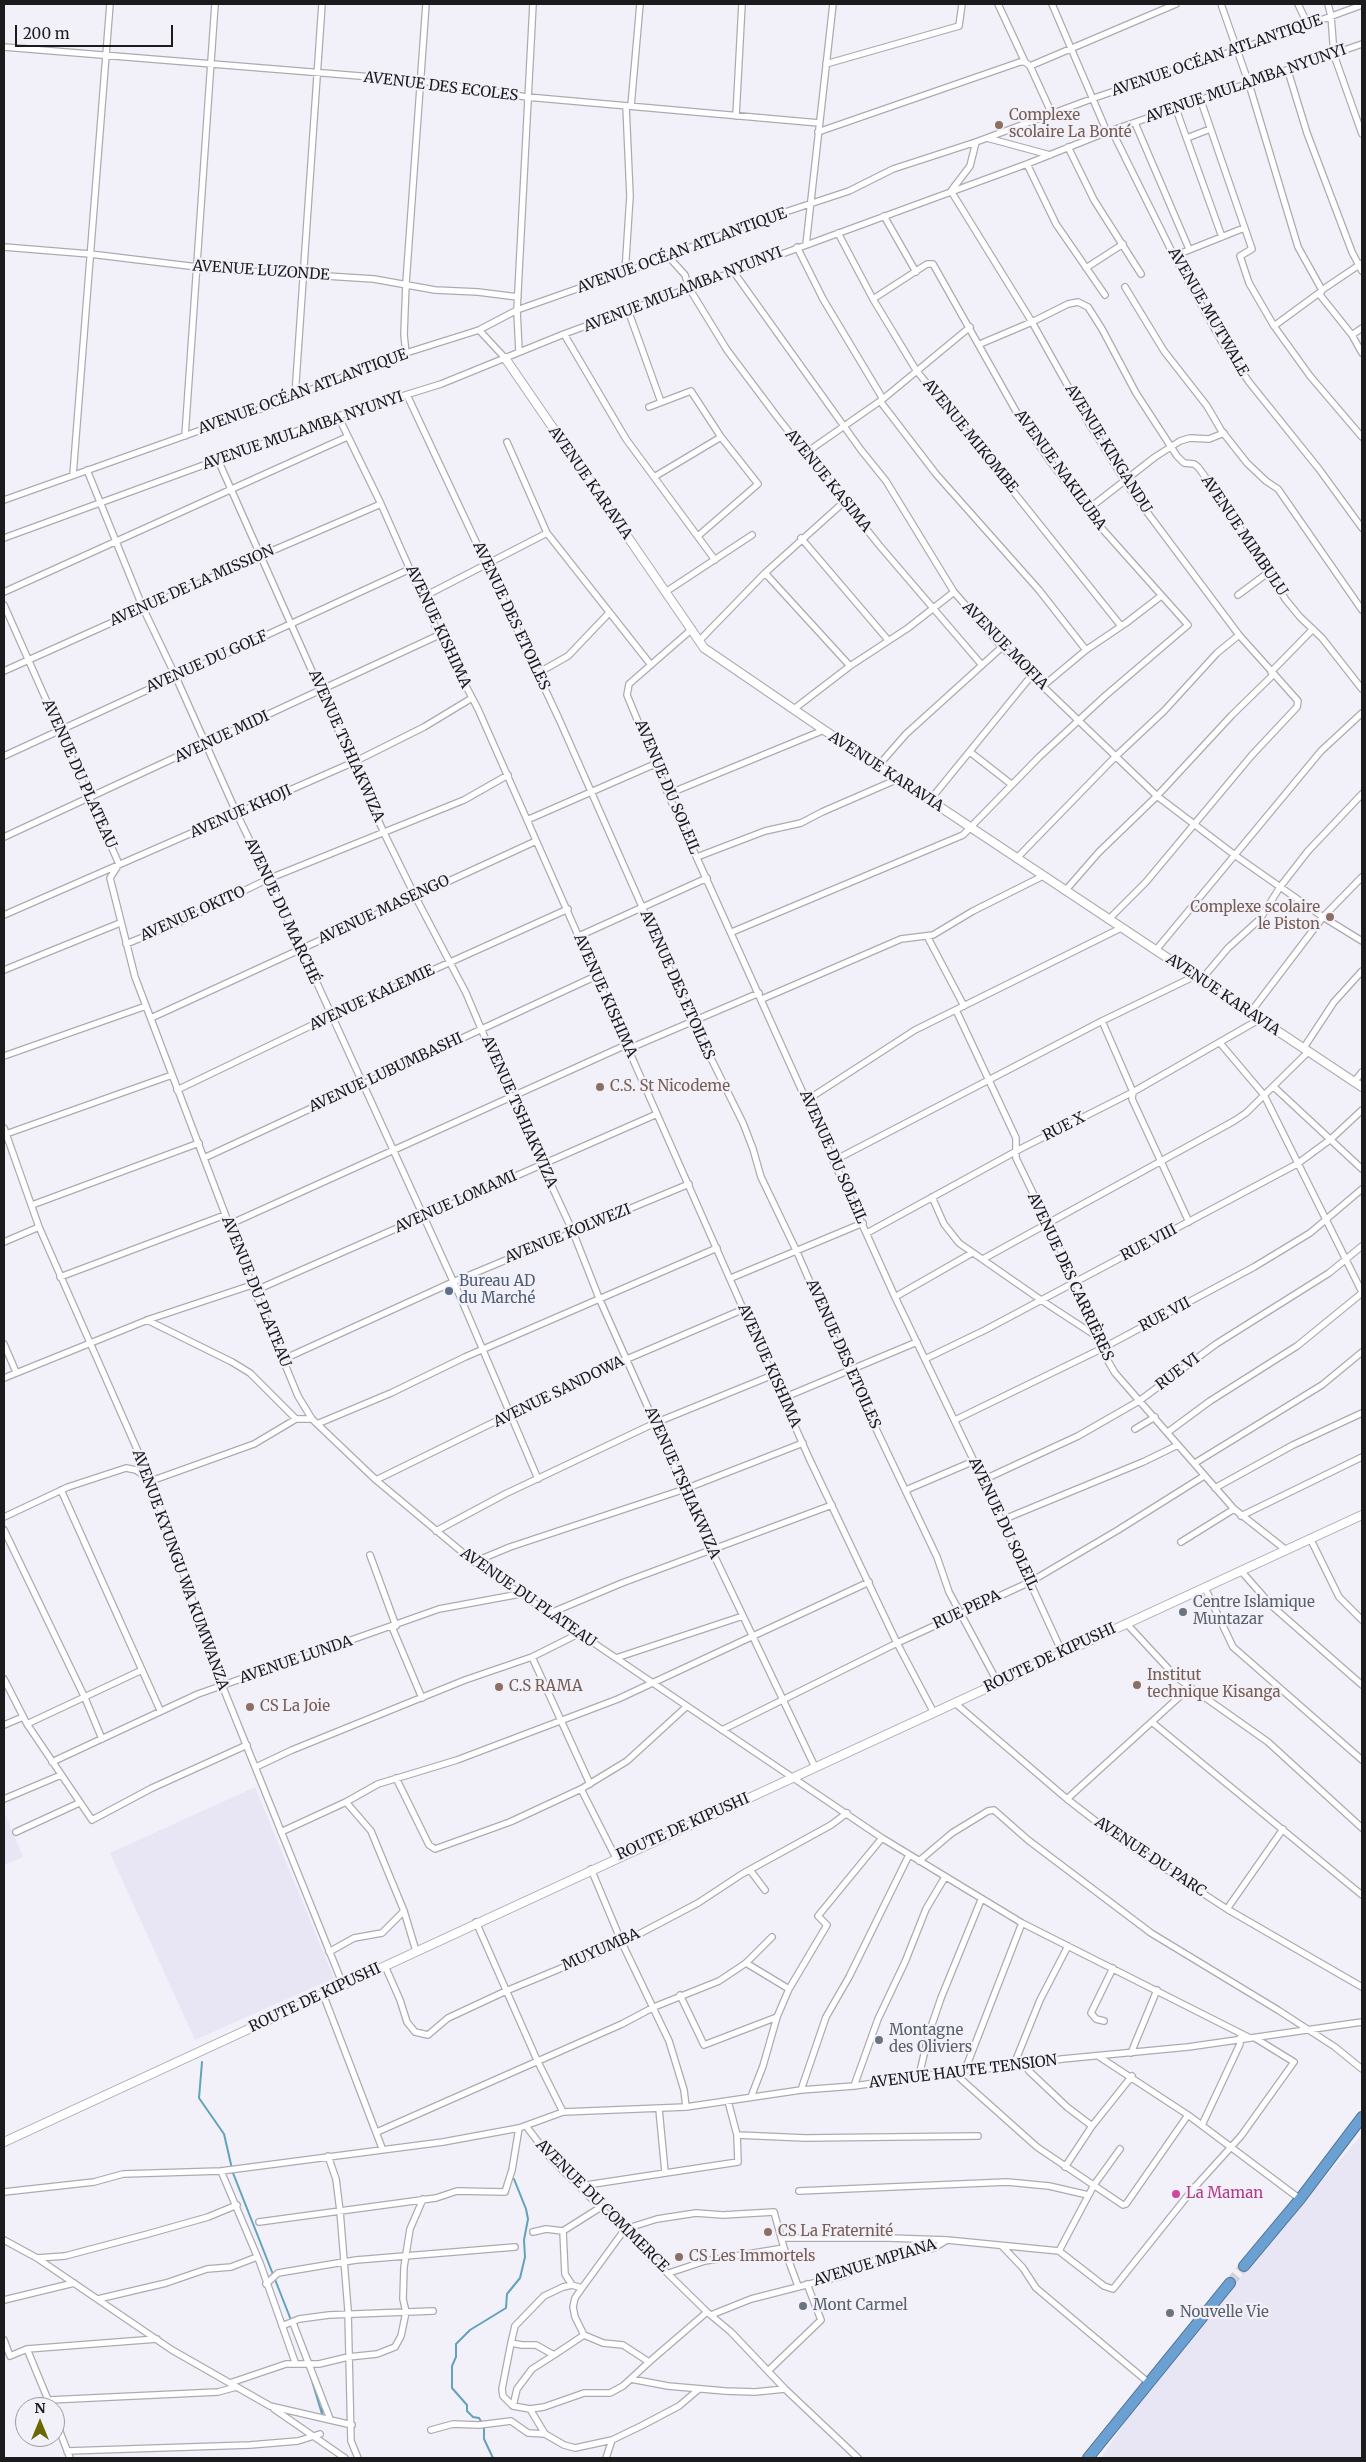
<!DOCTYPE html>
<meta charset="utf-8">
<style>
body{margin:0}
#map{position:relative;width:1366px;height:2462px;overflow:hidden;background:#f2f1f9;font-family:Merriweather,serif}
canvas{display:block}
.frame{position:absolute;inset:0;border:5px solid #1b1a1d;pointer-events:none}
.north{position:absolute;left:15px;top:2397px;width:50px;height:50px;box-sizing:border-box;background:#f2f1f9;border:1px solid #9c9ba1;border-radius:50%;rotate:0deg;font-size:14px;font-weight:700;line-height:20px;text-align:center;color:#1b1a1d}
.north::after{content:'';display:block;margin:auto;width:18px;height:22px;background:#696700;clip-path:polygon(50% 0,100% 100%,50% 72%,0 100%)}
.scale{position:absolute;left:15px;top:25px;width:158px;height:22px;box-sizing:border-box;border:2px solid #1b1a1d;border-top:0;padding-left:6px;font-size:15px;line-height:18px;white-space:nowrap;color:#1b1a1d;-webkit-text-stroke:4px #f2f1f9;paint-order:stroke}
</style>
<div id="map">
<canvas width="1366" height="2462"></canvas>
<div class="frame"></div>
<div class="north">N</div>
<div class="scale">200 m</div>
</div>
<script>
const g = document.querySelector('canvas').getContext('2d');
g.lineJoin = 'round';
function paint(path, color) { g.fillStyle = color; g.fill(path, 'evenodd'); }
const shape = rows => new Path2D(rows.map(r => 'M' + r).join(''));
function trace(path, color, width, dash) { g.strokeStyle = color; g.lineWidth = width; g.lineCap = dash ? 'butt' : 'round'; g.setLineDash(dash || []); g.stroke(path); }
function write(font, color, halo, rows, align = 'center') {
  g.font = font + ' Merriweather,serif'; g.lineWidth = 4.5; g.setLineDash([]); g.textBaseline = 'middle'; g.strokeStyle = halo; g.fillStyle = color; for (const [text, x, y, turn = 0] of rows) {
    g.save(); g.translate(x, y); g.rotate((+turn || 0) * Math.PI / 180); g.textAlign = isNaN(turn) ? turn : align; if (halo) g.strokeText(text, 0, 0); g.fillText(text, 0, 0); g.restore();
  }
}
paint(shape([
 [255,1787,334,1978,195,2040,110,1853],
 [4,1811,23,1857,4,1865],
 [1362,2134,1362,2458,1101,2458,1150,2384]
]), '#e8e6f5');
trace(shape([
 [202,2062,199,2098,224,2134,233,2173,291,2320],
 [309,2371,322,2414,324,2407,321,2410],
 [482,2423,479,2418,473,2417,467,2411,467,2405,452,2388,452,2366,456,2357,456,2344,470,2330,506,2308,507,2294,520,2278,525,2257,524,2240,528,2219,526,2209,514,2179],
 [484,2427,484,2439,493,2458]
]), '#63a2ba', 2);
trace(shape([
 [1230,2283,1244,2266]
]), '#d2d1d8', 10, [10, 5]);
const street = shape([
 [998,4,1025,62],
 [1052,4,1107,132],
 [1221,4,1249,84,1298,247,1322,290,1320,295,1352,335,1362,353],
 [1298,4,1308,25],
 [1328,4,1331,16,1334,55,1362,134],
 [4,47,421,81,527,97,819,123],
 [826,64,959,26,962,4],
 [1030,66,1052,114],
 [1288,71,1307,133,1352,252,1362,271],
 [1201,101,1252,249,1240,256,1249,283,1274,326,1310,376,1362,437],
 [631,106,640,4],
 [1176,109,1222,237],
 [736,116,742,4],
 [1135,123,1189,249],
 [1112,131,1174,256,1222,342,1249,382,1319,469,1362,528],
 [818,132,1020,62,1025,62,1030,66,1176,4],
 [987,138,1050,155],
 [1187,138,1210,129],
 [976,142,970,166,951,191,1032,322,1088,422,1132,492,1239,635,1274,674,1232,715,1157,796,1099,852,1065,891],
 [1068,147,1094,200,1141,274],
 [1027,164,1056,224,1105,295],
 [884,216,916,272],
 [838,233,873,299,916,370,1121,626],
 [806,245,833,4],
 [4,247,90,254,214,269,374,279,435,290,478,292,518,297],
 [797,247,823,299,883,399],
 [667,255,685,275,689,288,727,350,778,418,879,545,981,664],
 [1174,256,1244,228],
 [1086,268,1123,244],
 [733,271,861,450,886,481,954,592,1002,647,1157,796,1236,856,1323,917,1362,941],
 [625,273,630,196,626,106],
 [1125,287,1164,351,1207,406,1221,430,1247,463,1266,481,1278,489,1362,610],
 [1322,290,1362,263],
 [628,310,661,402],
 [1274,326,1319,293],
 [479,330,505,358],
 [564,334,626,439,715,560],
 [1352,335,1362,328],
 [980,344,1032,322,1068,304,1078,302,1088,307,1102,329,1136,393,1177,456,1184,463,1194,464,1198,467,1220,497,1286,600,1300,617,1322,638,1362,689],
 [519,352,517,310,533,4],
 [406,353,404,335,406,283,426,4],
 [407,395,559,719,693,1022,743,1123,753,1149,761,1177,797,1252,848,1370,937,1557,949,1592,998,1683],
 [295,396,322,4],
 [880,401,936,474,1039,590,1086,650],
 [649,407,691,391,721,437,758,484,698,536],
 [338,416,381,504,439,635,478,709,809,1458,897,1643,934,1713],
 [185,436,215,4],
 [507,442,547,533,651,665],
 [807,452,883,399,970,327],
 [218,460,384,833,415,896,466,993,505,1085,573,1232,599,1298,712,1551,815,1767],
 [87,470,143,608,175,675,237,814,290,924,459,1294,538,1479],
 [73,475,110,4],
 [654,477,721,437],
 [4,500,263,408,406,353,479,330,517,310,639,267,761,220,849,191,893,169,976,142,1094,98,1269,39,1362,5],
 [1087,510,1155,457,1180,441,1190,438,1209,439,1224,433],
 [4,538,338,416,441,384,564,334,1027,164,1107,132,1362,44],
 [801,538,888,640],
 [765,573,850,666],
 [667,591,752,535],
 [4,592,347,437],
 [1238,595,1269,572],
 [423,597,547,533],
 [4,605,119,864,110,878,135,977,252,1285,298,1396,312,1419,376,1480,474,1562,882,1838,1022,1923,1248,2037],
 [692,629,629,684,627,695,668,794,895,1297,983,1480,1062,1652],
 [699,641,765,573,845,501],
 [4,671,260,556,381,504],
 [1271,672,1313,629],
 [538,673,568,656,609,613],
 [1043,686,1086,650,1126,623,1161,596],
 [794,709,850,666,908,628,954,592],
 [970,752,1011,784],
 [4,756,410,569],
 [878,766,906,734,1002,647],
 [668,794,824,730],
 [930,800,1032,675],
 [527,820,655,764],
 [4,837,439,635],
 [697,857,765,831,801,823,822,812,898,779],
 [1016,859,1115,757,1164,711,1217,653,1239,635],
 [4,915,354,762,424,727,472,698],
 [1108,920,1146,882,1252,755,1297,707,1298,701,1274,674],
 [732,932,963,835,1039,757,1105,696,1188,625,1097,523,1049,460,1017,413,933,264,927,264,873,299],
 [579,936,707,878],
 [927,936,964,1006],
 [126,944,178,923,268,879,464,800,508,775],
 [1156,950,1321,751,1362,713],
 [4,970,120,923],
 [1201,980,1228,948,1260,919,1280,887,1308,851,1362,794],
 [762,999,901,939,933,935,973,911,1043,876],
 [956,1010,1016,1138,1016,1158,1076,1282,1101,1349,1115,1373,1234,1509,1286,1550],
 [1250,1013,1323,917,1362,877],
 [151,1018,536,841],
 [1102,1021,1133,1092,1132,1099,1189,1222],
 [1220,1043,1264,1095,1362,1292],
 [628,1049,759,993],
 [1303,1049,1334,1002,1362,971],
 [4,1056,146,1006],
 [1354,1082,1362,1072],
 [1274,1087,1362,1169],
 [177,1090,331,1016,568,909],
 [807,1100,915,1030,1121,928],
 [4,1128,39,1227,151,1481,222,1685,343,1985],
 [6,1134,172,1075],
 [204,1158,596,976],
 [835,1160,1102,1021,1195,976],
 [932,1197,944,1224,959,1243,1041,1300,1096,1336],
 [32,1205,199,1143],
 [228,1225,626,1045],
 [867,1233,1022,1148,1133,1092,1260,1019],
 [4,1242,39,1227],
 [983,1259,1234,1121,1246,1113,1308,1052],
 [60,1277,225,1215],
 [731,1278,863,1223],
 [254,1291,657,1114],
 [895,1297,972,1253],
 [147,1320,232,1362,250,1373,296,1419],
 [4,1344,16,1372],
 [284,1359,453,1282,689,1184],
 [925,1359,985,1330,1297,1164,1331,1139,1362,1110],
 [4,1378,150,1319,252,1285],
 [783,1398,917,1342],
 [955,1420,1101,1349,1254,1267,1310,1233,1362,1189],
 [317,1424,391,1393,465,1357,717,1248],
 [1135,1429,1155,1417],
 [1168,1432,1210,1401,1297,1346,1362,1293],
 [1195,1463,1322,1385,1362,1352],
 [376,1480,592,1374,744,1309],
 [983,1480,1078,1436,1139,1401,1216,1344,1329,1273,1362,1246],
 [1215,1488,1293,1445,1362,1413],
 [61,1490,160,1710],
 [906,1490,974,1461],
 [1241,1516,1362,1457],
 [4,1517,68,1487,126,1468,136,1470,151,1481,254,1444,296,1419,312,1419],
 [1002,1520,1143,1462,1178,1445],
 [4,1530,85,1698,102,1739],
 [436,1531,505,1494,655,1423,773,1375],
 [1310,1538,1339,1597,1362,1620],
 [1181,1542,1234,1509],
 [370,1555,396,1626],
 [474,1562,510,1547,685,1489,803,1443],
 [1242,1572,1272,1606,1362,1685],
 [1205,1588,1233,1647,1362,1760],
 [548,1614,622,1583,832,1505],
 [1126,1623,1176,1677,1268,1742,1362,1828],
 [392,1627,422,1698],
 [578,1634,532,1657,590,1784],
 [616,1658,743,1616],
 [4,1679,27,1724,92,1820,152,1788,247,1745],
 [955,1703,1067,1799,1115,1836,1227,1909,1362,1987],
 [1153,1723,1362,1895],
 [27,1724,142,1670],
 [4,1725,23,1717],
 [722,1730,897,1643,1030,1582,1118,1530,1204,1476],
 [52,1762,198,1694,439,1609,520,1594],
 [256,1767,292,1750,465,1680,532,1657],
 [396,1778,429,1845,435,1849,510,1822,581,1789,616,1858],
 [581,1789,627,1761,686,1707],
 [4,1799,61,1775],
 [1067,1799,1189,1688],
 [346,1802,371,1831,404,1911,416,1951],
 [16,1832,79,1803],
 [281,1832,346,1802,378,1784,457,1760,618,1699,869,1582],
 [919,1861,952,1833,988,1811,994,1810,1028,1840,1151,1933,1278,2010,1335,2047,1362,2069],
 [591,1869,622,1943,669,2041,684,2090,686,2107],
 [750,1870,765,1890],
 [1227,1909,1283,1829],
 [476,1922,537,2060,563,2112],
 [329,1952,354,1938,382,1933,404,1911],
 [746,1963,789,1989],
 [385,1966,400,2000,407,2022,415,2032,428,2035,448,2018,506,1991,622,1943,698,1903,742,1874,831,1825,847,1813],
 [323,1994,382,2148],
 [680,1995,704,2045,777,2017],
 [1104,2021,1096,2019,1091,2013,1113,1968],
 [1131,2053,1157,1990],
 [1098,2056,1188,2115,1300,2199],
 [1026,2066,1029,2071,1067,2107,1092,2126],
 [1013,2067,1040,2000,1068,1946],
 [965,2070,1022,1923],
 [953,2072,1037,2147,1123,2205,1126,2204,1188,2115],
 [919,2076,929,2033,941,1998,981,1900],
 [854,2086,878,2019,905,1962,926,1909,945,1877],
 [801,2090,826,2017,849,1977,909,1855],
 [751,2097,763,2066,777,2017,789,1989,827,1925,818,1916,882,1838],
 [659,2109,665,2172],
 [1202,2125,1240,2044,1240,2038],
 [526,2126,552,2160,707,2312,731,2332,785,2389,858,2458],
 [377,2132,622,2024,654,2007,719,1981,746,1963,772,1937],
 [737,2135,805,2138,978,2136],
 [328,2156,336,2179,340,2211,348,2310,351,2441,358,2458],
 [1065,2167,1092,2126,1132,2076],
 [221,2171,260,2263,295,2362],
 [580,2186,738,2162,737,2135,728,2101],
 [799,2191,1007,2182,1049,2186,1088,2195],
 [4,2192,94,2182,123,2174,221,2171,443,2142,519,2128,563,2112,686,2107,801,2090,854,2086,965,2070,1013,2067,1062,2059,1188,2047,1362,2022],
 [259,2222,436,2198,457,2191,505,2192,512,2170,519,2128],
 [533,2232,546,2229,563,2231],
 [781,2238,889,2238,947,2240],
 [4,2240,37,2258,172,2350,270,2406,352,2425],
 [1002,2246,1023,2268,1036,2288,1149,2383],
 [1059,2251,1094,2185,1120,2149],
 [37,2258,65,2256,148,2234,208,2217,237,2205],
 [669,2273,705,2261,784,2248],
 [266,2284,278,2273,356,2260,515,2247],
 [572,2285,565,2274,563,2231,601,2207],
 [582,2288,575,2298,573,2307,575,2317,584,2335],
 [98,2299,166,2283,207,2269,231,2267,257,2257],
 [4,2300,74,2283],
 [707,2312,649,2362,623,2345,603,2343,584,2335,554,2355,536,2345,522,2345,511,2343,515,2326,544,2296,563,2287,572,2285,582,2288,625,2229,657,2219,696,2213,723,2215,774,2212,784,2248,798,2286],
 [711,2315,751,2299,845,2275,875,2260,934,2248,947,2240,1059,2251,1104,2286,1113,2289,1193,2189,1241,2136,1294,2062,1255,2038],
 [293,2323,330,2419],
 [282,2326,299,2319,329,2315,433,2311],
 [4,2340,10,2356,27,2349,51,2407],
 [511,2343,502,2389,503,2396,513,2406,530,2409,544,2407,584,2393,610,2393,623,2386,649,2362],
 [27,2349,157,2339],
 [768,2371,821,2320,807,2284],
 [631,2379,668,2386,725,2391,755,2392,785,2389],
 [230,2383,286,2364,319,2364,348,2357,377,2354,395,2347,401,2336,406,2312,403,2299,404,2267,410,2229,423,2199],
 [49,2400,218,2392,236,2387],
 [513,2406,517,2389,532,2369,554,2355],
 [274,2409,345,2458],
 [530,2409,545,2434],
 [55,2419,70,2458],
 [431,2430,453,2424,479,2425,511,2421,528,2433,545,2434,564,2445,575,2448,612,2440,641,2426,679,2406,699,2389],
 [67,2451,250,2445,298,2441,320,2434],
 [606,2458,612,2440]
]);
const secondary = shape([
 [505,358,704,648,824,730,1362,1087],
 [4,2142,1362,1515]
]);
const highway = shape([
 [1244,2266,1300,2199,1362,2117],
 [1088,2458,1230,2283]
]);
trace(street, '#acabb2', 8);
trace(secondary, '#acabb2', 10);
trace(highway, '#4f7193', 12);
trace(street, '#fff', 5.5);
trace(secondary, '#fff', 8);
trace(highway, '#6ba0d2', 10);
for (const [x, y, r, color] of [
 [999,125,5,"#8d6e63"],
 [1330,917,5,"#8d6e63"],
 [600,1087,5,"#8d6e63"],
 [449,1291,5,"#5c6f8a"],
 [1183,1612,5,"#6b7280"],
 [1137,1685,5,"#8d6e63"],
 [499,1687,5,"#8d6e63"],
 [250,1707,5,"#8d6e63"],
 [879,2040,5,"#6b7280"],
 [1176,2194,5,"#d1479c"],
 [768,2232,5,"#8d6e63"],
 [679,2257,5,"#8d6e63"],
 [803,2306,5,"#6b7280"],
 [1170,2313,5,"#6b7280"]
]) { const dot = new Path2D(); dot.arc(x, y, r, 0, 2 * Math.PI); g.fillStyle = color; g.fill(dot); trace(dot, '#f2f1f9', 2); }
write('15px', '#1b1a1d', '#f2f1f9', [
 ["AVENUE OCÉAN ATLANTIQUE",1217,56,-19],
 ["AVENUE MULAMBA NYUNYI",1246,84,-19],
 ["AVENUE DES ECOLES",441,87,7],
 ["AVENUE OCÉAN ATLANTIQUE",682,251,-20],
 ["AVENUE LUZONDE",261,271,4],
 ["AVENUE MULAMBA NYUNYI",683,290,-21],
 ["AVENUE MUTWALE",1208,312,60],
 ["AVENUE OCÉAN ATLANTIQUE",303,392,-20],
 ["AVENUE MULAMBA NYUNYI",303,431,-19],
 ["AVENUE MIKOMBE",970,436,51],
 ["AVENUE KINGANDU",1108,449,58],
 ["AVENUE NAKILUBA",1060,470,54],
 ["AVENUE KASIMA",828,481,51],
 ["AVENUE KARAVIA",590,483,55],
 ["AVENUE MIMBULU",1244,536,56],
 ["AVENUE DE LA MISSION",192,586,-24],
 ["AVENUE DES ETOILES",511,616,65],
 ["AVENUE KISHIMA",438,627,65],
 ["AVENUE MOFIA",1005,646,46],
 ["AVENUE DU GOLF",207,662,-24],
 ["AVENUE MIDI",222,737,-25],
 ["AVENUE TSHIAKWIZA",346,746,66],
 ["AVENUE KARAVIA",886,772,33],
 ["AVENUE DU PLATEAU",79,774,66],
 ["AVENUE DU SOLEIL",667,787,67],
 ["AVENUE KHOJI",241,812,-24],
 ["AVENUE MASENGO",384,910,-25],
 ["AVENUE DU MARCHÉ",282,911,65],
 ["AVENUE OKITO",193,914,-24],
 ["AVENUE DES ETOILES",677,985,66],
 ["AVENUE KARAVIA",1223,995,34],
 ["AVENUE KISHIMA",605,996,66],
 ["AVENUE KALEMIE",372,998,-25],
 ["AVENUE LUBUMBASHI",386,1073,-25],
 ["AVENUE TSHIAKWIZA",519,1112,66],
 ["RUE X",1064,1127,-27],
 ["AVENUE DU SOLEIL",833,1157,66],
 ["AVENUE LOMAMI",456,1202,-24],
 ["AVENUE KOLWEZI",568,1234,-22],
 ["RUE VIII",1149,1243,-28],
 ["AVENUE DES CARRIÈRES",1070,1277,65],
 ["AVENUE DU PLATEAU",256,1292,68],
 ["RUE VII",1165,1315,-28],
 ["AVENUE DES ETOILES",843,1354,66],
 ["AVENUE KISHIMA",769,1366,66],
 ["RUE VI",1178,1372,-37],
 ["AVENUE SANDOWA",559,1392,-26],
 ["AVENUE TSHIAKWIZA",682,1483,66],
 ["AVENUE DU SOLEIL",1003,1524,65],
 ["AVENUE KYUNGU WA KUMWANZA",180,1570,70],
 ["AVENUE DU PLATEAU",528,1598,35],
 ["RUE PEPA",967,1610,-25],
 ["ROUTE DE KIPUSHI",1050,1658,-25],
 ["AVENUE LUNDA",296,1660,-19],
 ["ROUTE DE KIPUSHI",683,1827,-24],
 ["AVENUE DU PARC",1150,1857,34],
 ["MUYUMBA",601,1950,-24],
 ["ROUTE DE KIPUSHI",315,1998,-25],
 ["AVENUE HAUTE TENSION",963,2072,-7],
 ["AVENUE DU COMMERCE",602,2206,45],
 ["AVENUE MPIANA",875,2263,-17]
]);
write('15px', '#785e54', '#f2f1f9', [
 ["Complexe",1009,116],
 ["scolaire La Bonté",1009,133],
 ["Complexe scolaire",1320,908,"right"],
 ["le Piston",1320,925,"right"],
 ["C.S. St Nicodeme",610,1087],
 ["Institut",1147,1676],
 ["technique Kisanga",1147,1693],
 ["C.S RAMA",509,1687],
 ["CS La Joie",260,1707],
 ["CS La Fraternité",778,2232],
 ["CS Les Immortels",689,2257]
], 'left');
write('15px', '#4e5e75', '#f2f1f9', [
 ["Bureau AD",459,1282],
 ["du Marché",459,1299]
], 'left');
write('15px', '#5b616d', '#f2f1f9', [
 ["Centre Islamique",1193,1603],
 ["Muntazar",1193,1620],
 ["Montagne",889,2031],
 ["des Oliviers",889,2048],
 ["Mont Carmel",813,2306],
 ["Nouvelle Vie",1180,2313]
], 'left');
write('15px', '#b23c85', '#f2f1f9', [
 ["La Maman",1186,2194]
], 'left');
</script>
